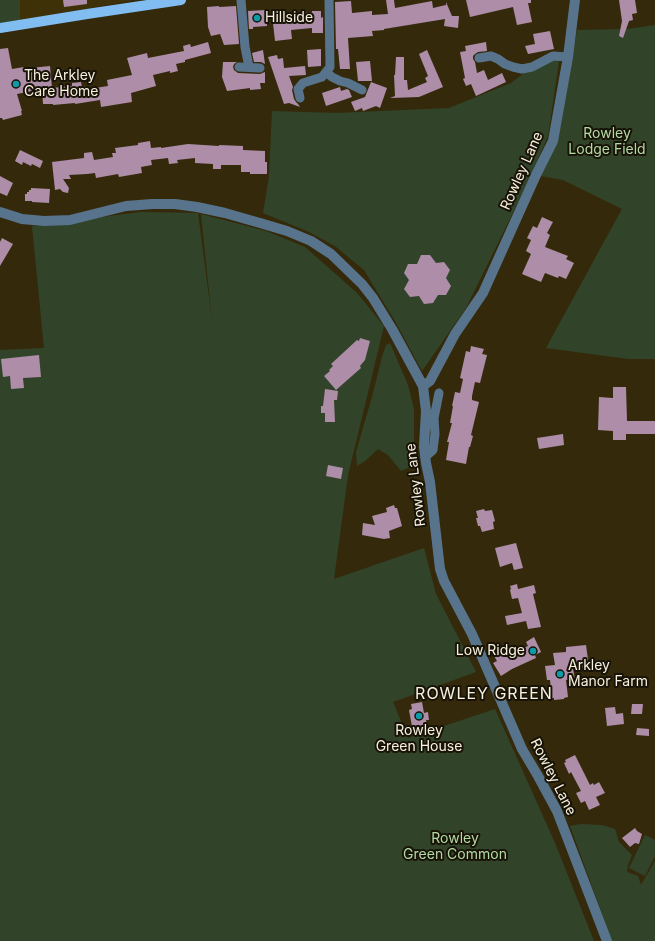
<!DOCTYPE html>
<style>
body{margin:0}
canvas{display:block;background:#342a0b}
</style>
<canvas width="655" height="941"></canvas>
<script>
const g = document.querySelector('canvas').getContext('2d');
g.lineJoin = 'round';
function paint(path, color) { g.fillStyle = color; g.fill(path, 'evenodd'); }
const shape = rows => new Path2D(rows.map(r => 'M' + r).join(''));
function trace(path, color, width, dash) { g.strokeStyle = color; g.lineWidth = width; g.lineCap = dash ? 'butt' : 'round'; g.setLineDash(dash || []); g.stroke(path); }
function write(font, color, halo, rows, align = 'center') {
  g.font = font + ' Inter,sans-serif'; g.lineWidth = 4; g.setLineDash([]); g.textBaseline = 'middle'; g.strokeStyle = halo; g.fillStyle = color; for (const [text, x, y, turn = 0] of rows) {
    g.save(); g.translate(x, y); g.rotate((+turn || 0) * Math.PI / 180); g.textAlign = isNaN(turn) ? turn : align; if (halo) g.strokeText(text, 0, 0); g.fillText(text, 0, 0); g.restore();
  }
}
paint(shape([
 [20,0,130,0,130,1,20,20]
]), '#3e3108');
paint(shape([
 [0,0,20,0,20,20,0,24],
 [655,25,655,359,629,359,546,348,622,209,563,180,541,176,558,138,577,30,628,29],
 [553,59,559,61,548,136,532,174,466,308,422,371,395,321,364,270,335,246,307,231,263,213,269,177,272,111,336,113,449,108,511,83,532,67],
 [141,212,198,213,212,320,201,214,266,231,305,247,357,293,384,326,348,475,334,579,424,548,436,594,476,672,393,702,408,738,495,709,555,843,594,941,0,941,0,350,44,348,32,226,67,224,94,218],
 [390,343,408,385,414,409,414,465,401,471,388,455,378,449,365,461,357,466,356,452,372,397,382,357,386,345],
 [581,824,602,825,615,829,619,842,632,855,628,865,627,872,638,876,641,885,655,861,655,941,612,941,570,826],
 [645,835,655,840,655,856,645,876,629,868]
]), '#314429');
paint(shape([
 [63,0,87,0,87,4,64,7],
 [386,0,394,0,395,8,432,1,433,8,446,5,446,2,452,16,459,16,458,28,444,26,445,19,384,29,384,30,372,31,373,36,348,38,350,69,340,69,338,49,336,49,335,2,351,1,352,13,372,11,372,15,388,14],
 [466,0,531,0,531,3,528,3,532,22,517,25,513,7,470,17],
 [619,0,635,0,637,13,632,14,633,20,629,21,623,38,619,36,622,21],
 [219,6,219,7,236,6,239,44,224,45,220,34,211,36,208,27,207,7],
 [266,10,267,26,253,27,253,29,249,29,248,11],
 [312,11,321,11,321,18,323,17,323,33,312,33,312,28,291,30,292,39,275,41,273,23,291,21,291,16,297,16,297,14,312,12],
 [550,31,554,49,528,54,525,46,535,44,533,34],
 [208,42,211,53,185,60,185,62,176,64,178,71,170,73,170,71,153,75,156,86,131,93,132,102,101,107,100,100,75,104,75,103,53,105,53,104,43,104,42,89,17,94,22,111,21,111,22,115,3,120,2,118,0,118,0,49,8,48,12,69,24,67,25,68,30,67,30,68,50,66,52,88,72,86,72,83,81,82,82,87,87,86,88,89,108,86,107,80,132,75,127,58,147,53,148,58,184,51,183,46,190,44,191,47],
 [486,42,487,51,478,52,475,54,473,56,473,59,475,62,477,73,484,70,488,80,502,73,506,82,476,96,471,84,466,86,463,79,465,78,460,52,466,51,465,46],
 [321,49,321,66,308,67,307,50],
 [263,50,265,64,261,62,254,62,252,53],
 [427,50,443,87,419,97,391,98,390,98,395,96,394,75,395,75,396,57,404,57,404,80,407,80,408,90,427,82,425,78,428,76,419,54],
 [277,55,278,59,283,58,284,68,305,66,306,75,289,76,293,87,292,90,294,99,296,102,298,104,300,107,289,103,284,104,268,57],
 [370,61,372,81,358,81,356,62],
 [223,62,237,62,234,64,233,67,234,70,238,73,260,74,265,72,265,83,260,83,261,89,250,90,250,88,227,91,222,77],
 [371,82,387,88,380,108,376,106,363,111,362,108,355,111,351,102,365,97],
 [340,87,341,91,347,89,349,90,352,97,326,106,322,93],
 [150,141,151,148,161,147,161,148,188,144,219,146,219,145,243,146,243,150,265,151,265,162,267,162,267,174,250,174,250,172,241,172,241,165,221,165,221,169,213,169,213,164,195,163,195,158,177,160,178,163,169,164,168,158,151,160,152,165,141,167,142,173,119,177,118,174,96,178,95,173,87,174,69,175,71,179,63,179,69,188,68,193,63,192,60,189,55,190,52,162,84,158,84,153,92,152,94,160,113,157,112,153,116,153,115,148,138,145,138,143],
 [20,150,43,161,40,168,32,164,31,166,23,162,22,165,15,161],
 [0,176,13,183,7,196,0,193],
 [31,188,50,189,49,203,32,202,32,201,25,201,25,194,27,194,27,192,29,192,29,190,31,190],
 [542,217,553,222,547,233,550,235,545,247,568,256,566,259,574,263,566,279,559,276,558,278,545,273,541,282,522,274,531,254,526,251,531,240,527,238,533,226,537,228],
 [2,238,13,244,0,266,0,242],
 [421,255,430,255,436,263,444,262,450,270,446,278,451,286,446,295,438,295,433,303,424,304,419,296,410,297,404,289,409,280,404,273,408,264,417,264],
 [360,338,370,341,365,360,360,366,361,368,336,390,324,376,330,371,329,370,333,366,331,364,357,340,359,341],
 [471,346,484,349,482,354,487,355,480,383,475,382,472,396,472,400,479,402,471,435,473,436,470,447,469,447,466,464,446,460,449,442,447,442,452,423,450,423,453,406,452,406,455,392,460,393,463,379,460,378,466,351,470,352],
 [39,355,41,377,23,378,24,388,11,389,10,376,3,377,1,359],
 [613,387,626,387,627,421,655,421,655,434,626,434,626,440,613,440,613,431,598,430,599,397,613,398],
 [325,389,338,391,337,400,334,400,335,422,325,422,325,413,321,413,321,406,323,406],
 [563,434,564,445,539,449,537,438],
 [328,465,343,468,341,479,326,476],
 [394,505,395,508,397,508,402,526,389,531,390,538,384,539,362,535,363,523,375,525,372,516,387,512,386,508],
 [484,509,485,511,492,510,495,521,493,522,494,529,482,532,480,526,478,526,476,518,478,518,476,511],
 [516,543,523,568,514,570,512,563,500,567,495,548],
 [517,584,518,589,534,585,536,593,533,594,541,627,528,629,526,621,507,625,505,616,522,613,518,598,512,599,510,590,511,589,510,586],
 [534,637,541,652,535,655,536,658,512,669,501,676,493,663,497,661,494,656,502,652,505,656,528,646,526,642],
 [586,645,589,667,573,669,575,679,566,680,568,697,564,698,564,699,554,700,554,698,552,698,550,680,547,680,545,666,555,665,553,653,566,652,566,647],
 [422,702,424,713,428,712,429,720,426,720,428,730,417,732,417,731,413,732,409,710,412,709,411,704],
 [632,704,643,704,642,714,631,714],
 [615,707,616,714,623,713,624,724,607,726,605,708],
 [637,728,649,729,649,736,636,735],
 [575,755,590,785,593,783,594,785,599,782,605,793,596,797,600,805,589,810,585,801,581,803,576,793,581,791,571,772,569,774,564,763,566,762,565,760],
 [635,828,637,831,642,834,639,844,635,843,630,847,622,838]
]), '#ad8da7');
trace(shape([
 [241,0,245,47,249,67],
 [479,58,491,56,498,59,505,64,513,67,522,69,532,67,553,56,568,57],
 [239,67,260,68],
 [326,72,332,77,340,81,348,83,362,90],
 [300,98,298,89,303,83,322,77,330,67,329,0],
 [425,457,433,450,435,434,434,418,439,393]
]), '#58748d', 9);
trace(shape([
 [575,0,568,57,553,141,536,175,483,293,455,334,430,381,423,386,426,411,424,447,426,463,430,482,440,569,444,581,472,634,522,749,538,776,557,811,607,941],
 [0,212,22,219,44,221,70,220,126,206,152,204,175,204,197,207,225,213,260,223,287,231,311,241,331,254,362,284,373,298,392,329,423,386]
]), '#58748d', 10);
trace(shape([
 [0,28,87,14,181,0]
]), '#82bdf1', 10);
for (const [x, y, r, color] of [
 [257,18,4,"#0f9aa8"],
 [16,84,4,"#0f9aa8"],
 [533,651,4,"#0f9aa8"],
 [560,674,4,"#0f9aa8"],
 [419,716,4,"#0f9aa8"]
]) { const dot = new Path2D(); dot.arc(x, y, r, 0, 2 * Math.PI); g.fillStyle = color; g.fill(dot); trace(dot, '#181307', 1.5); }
write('14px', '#f8f1e0', '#181307', [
 ["Hillside",265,18],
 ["The Arkley",24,76],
 ["Care Home",24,92],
 ["Low Ridge",525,651,"right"],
 ["Arkley",568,666],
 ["Manor Farm",568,682],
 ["Rowley",419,731,"center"],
 ["Green House",419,747,"center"]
], 'left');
write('14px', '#b3daa5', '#181307', [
 ["Rowley",607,134],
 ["Lodge Field",607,150],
 ["Rowley",455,839],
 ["Green Common",455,855]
]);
write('14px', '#f8f1e0', '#181307', [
 ["Rowley Lane",522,171,-66],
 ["Rowley Lane",416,485,-97],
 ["Rowley Lane",553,777,63]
]);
g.letterSpacing = '1px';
write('16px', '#f8f1e0', '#181307', [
 ["ROWLEY GREEN",484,694]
]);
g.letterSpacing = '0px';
</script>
